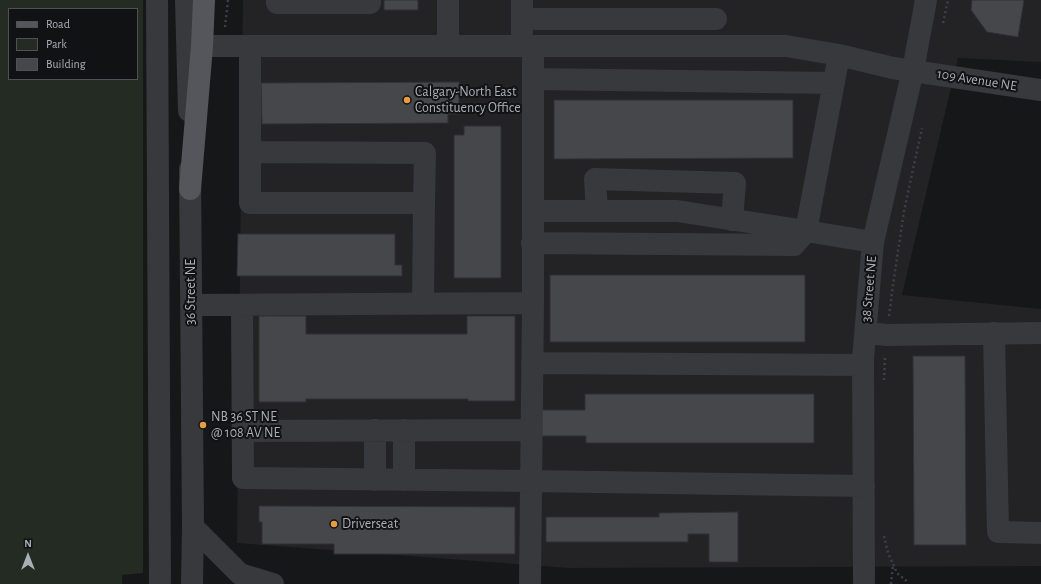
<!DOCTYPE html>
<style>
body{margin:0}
#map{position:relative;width:1041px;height:584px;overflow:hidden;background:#161718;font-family:"Alegreya Sans",sans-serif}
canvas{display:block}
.legend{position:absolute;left:8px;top:8px;width:130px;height:72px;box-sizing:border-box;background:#111213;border:1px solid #4e5155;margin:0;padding:5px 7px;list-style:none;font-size:12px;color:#a9afb7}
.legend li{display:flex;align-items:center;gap:8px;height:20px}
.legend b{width:20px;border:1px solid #4e5155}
.north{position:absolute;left:8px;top:536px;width:40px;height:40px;-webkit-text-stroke:3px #111213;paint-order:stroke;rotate:0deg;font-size:11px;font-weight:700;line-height:16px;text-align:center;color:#a9afb7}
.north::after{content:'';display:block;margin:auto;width:14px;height:18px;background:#a9afb7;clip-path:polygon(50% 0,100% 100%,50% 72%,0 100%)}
</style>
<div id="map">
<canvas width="1041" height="584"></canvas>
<ul class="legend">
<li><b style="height:5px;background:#54565c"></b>Road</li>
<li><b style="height:11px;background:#232b23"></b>Park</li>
<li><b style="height:11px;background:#46474b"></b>Building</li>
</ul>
<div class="north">N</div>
</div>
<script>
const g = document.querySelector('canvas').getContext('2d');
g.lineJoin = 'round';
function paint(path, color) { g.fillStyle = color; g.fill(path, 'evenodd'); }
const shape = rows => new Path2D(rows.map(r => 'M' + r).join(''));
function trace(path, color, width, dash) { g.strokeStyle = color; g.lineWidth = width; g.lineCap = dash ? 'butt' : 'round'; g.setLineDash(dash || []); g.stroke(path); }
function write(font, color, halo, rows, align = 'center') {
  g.font = font + ' "Alegreya Sans",sans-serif'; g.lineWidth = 4; g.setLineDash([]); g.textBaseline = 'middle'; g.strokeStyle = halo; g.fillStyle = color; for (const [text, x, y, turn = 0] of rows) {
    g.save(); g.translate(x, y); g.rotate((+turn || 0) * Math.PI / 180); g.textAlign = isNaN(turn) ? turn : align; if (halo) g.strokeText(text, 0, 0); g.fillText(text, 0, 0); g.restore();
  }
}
paint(shape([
 [243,0,1041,0,1041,62,958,58,902,295,1041,309,1041,566,569,568,237,543]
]), '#232325');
paint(shape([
 [0,0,143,0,143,573,122,575,122,584,0,584],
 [9,9,137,9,137,79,9,79]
]), '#232b23');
const building = shape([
 [384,0,418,0,418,10,384,10,384,0],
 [972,0,1024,0,1018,37,987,32,971,10,972,0],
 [459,82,459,114,448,114,448,123,262,124,261,83,459,82],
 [554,100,793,100,793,158,554,159,554,100],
 [464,126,501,126,501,278,454,278,454,135,464,135,464,126],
 [238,234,395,234,395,265,402,265,402,276,237,276,238,234],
 [550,275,805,275,805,342,550,342,550,275],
 [259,316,306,316,306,334,467,334,467,316,515,316,515,401,468,401,468,399,306,399,306,402,259,402,259,316],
 [913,356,965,356,966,545,914,545,913,356],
 [585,394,814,394,814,443,586,443,586,436,540,436,540,410,585,410,585,394],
 [259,506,515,507,515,554,334,554,334,544,262,544,262,522,259,522,259,506],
 [738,512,738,562,709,562,709,534,688,534,688,542,546,542,546,517,659,517,659,513,738,512]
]);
paint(building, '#46474b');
trace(building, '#313134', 1);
trace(shape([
 [943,23,948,0],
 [225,27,228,0],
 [889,316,894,278,904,211,922,128],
 [884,380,885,355],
 [884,536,888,553,897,573,909,583],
 [891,584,893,565]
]), '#3e4044', 2.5, [2, 3]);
trace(shape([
 [157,0,160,584],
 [186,0,189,111],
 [277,0,277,3,370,3,370,0],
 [448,0,448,46],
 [522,19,716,19],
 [522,33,522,0],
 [202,46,786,46,839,55,893,68,1041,90],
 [533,79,834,83],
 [250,152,250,46],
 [190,169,193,527,192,584],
 [533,211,677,211,806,231,873,242],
 [597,211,595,179,735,183,732,220],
 [532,243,794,245,806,231,839,55],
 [423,304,424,203,425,153,250,152,250,203,424,203],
 [191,305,533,303],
 [242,305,243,478,531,481,864,486],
 [866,333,887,335,1041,333],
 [994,333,998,532,1041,533],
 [532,363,863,365],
 [243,431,532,430],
 [375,480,375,430],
 [404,480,404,430],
 [193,527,240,574,273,584],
 [530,584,533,303,533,46],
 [864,584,863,359,873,242,913,70,926,0]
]), '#38393d', 22);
trace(shape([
 [190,189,202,46,204,0]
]), '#54565c', 22);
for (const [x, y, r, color] of [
 [407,100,4,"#e79d40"],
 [203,425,4,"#e79d40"],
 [334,524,4,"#e79d40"]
]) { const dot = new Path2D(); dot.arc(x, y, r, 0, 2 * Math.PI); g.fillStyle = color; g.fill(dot); trace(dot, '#111213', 1.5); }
write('14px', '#a9afb7', '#111213', [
 ["109 Avenue NE",977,80,9],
 ["38 Street NE",869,289,-85],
 ["36 Street NE",191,292,-90]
]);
write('14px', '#a9afb7', '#111213', [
 ["Calgary-North East",415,92],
 ["Constituency Office",415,108],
 ["NB 36 ST NE",211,417],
 ["@ 108 AV NE",211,433],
 ["Driverseat",342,524]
], 'left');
</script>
